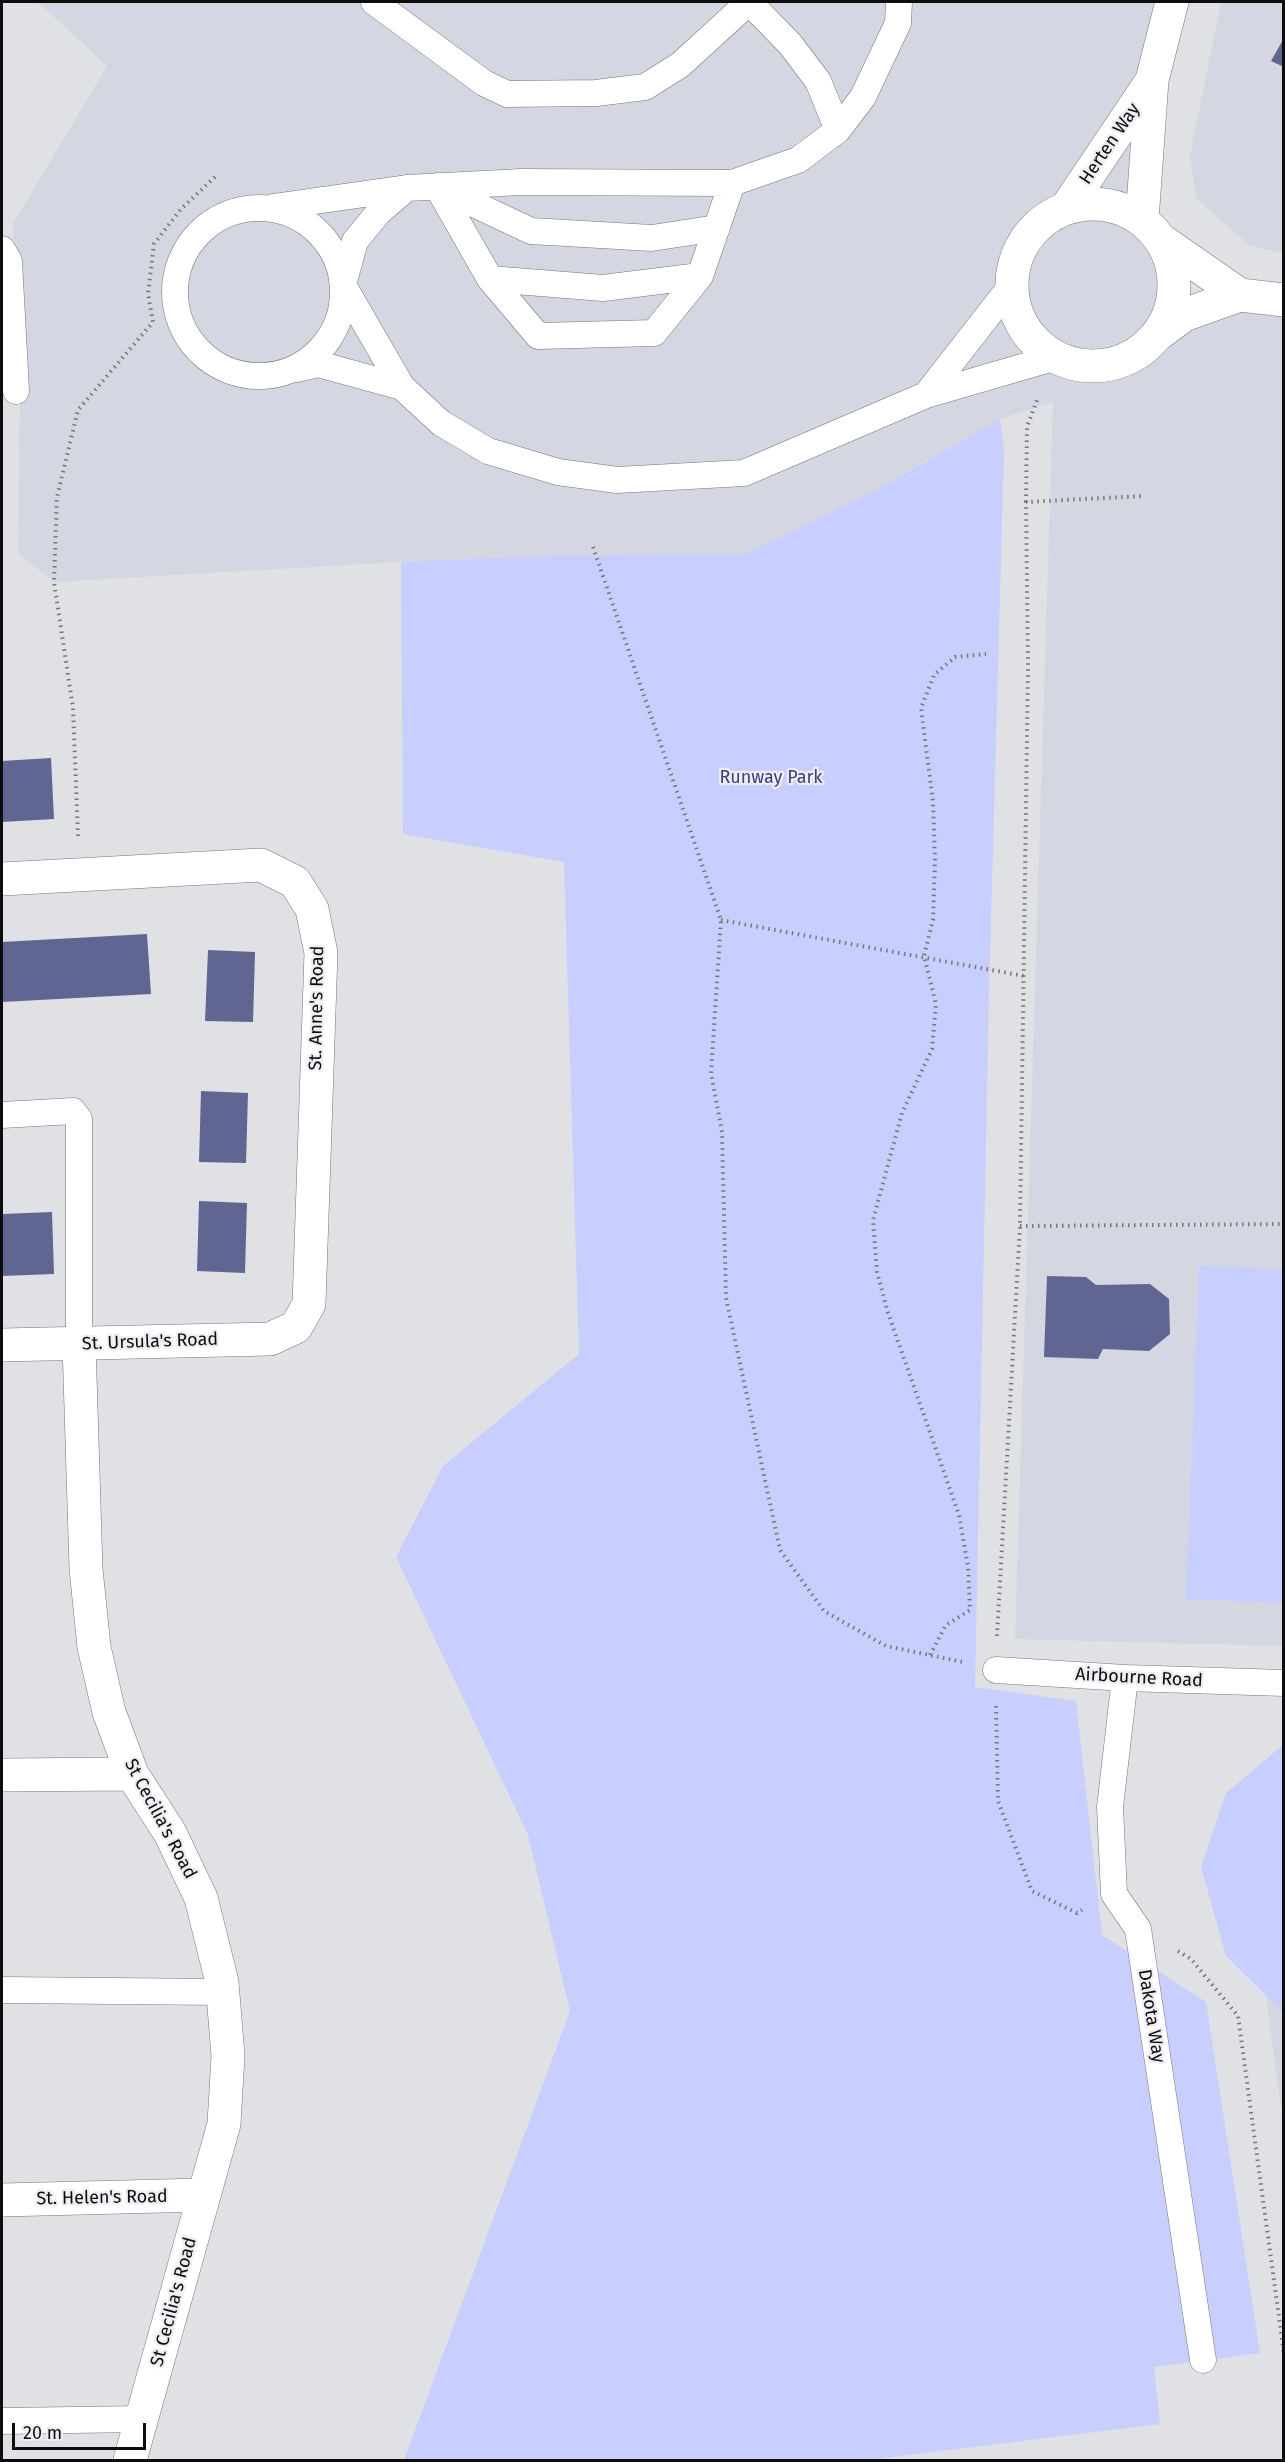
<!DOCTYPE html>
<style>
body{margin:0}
#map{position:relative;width:1285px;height:2462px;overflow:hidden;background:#e0e1e5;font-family:"Fira Sans",sans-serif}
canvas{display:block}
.frame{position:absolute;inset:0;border:3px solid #0d0d0e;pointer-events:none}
.scale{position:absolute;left:12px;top:2423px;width:134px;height:27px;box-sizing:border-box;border:3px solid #0d0d0e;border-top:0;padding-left:8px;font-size:18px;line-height:21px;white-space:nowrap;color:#0d0d0e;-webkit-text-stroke:4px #eeeef2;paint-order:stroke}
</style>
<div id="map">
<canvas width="1285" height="2462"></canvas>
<div class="frame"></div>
<div class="scale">20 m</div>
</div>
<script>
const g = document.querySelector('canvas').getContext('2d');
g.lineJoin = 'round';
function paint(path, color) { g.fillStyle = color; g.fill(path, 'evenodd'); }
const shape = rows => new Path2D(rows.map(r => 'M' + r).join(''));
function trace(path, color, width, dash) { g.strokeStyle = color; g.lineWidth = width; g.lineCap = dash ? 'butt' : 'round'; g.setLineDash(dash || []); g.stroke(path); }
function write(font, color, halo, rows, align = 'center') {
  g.font = font + ' "Fira Sans",sans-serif'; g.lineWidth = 4.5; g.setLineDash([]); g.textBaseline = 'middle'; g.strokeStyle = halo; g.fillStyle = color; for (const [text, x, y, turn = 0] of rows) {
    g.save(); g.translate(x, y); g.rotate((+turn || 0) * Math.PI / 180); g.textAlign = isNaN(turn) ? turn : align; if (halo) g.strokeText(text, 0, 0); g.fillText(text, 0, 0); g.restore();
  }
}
paint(shape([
 [38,2,1172,2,1142,220,1169,258,1170,309,1283,300,1283,1646,1015,1639,1053,402,1000,419,880,488,743,555,400,562,54,582,18,553,20,393,13,223,107,66],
 [1221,2,1283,2,1283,253,1249,245,1196,198,1190,156],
 [1283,1987,1283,2124,1265,1989]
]), '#d4d6e1');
paint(shape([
 [1000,419,1004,450,989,994,975,1687,1076,1701,1102,1935,1206,2002,1260,2353,1154,2367,1160,2424,868,2460,404,2460,570,2011,528,1835,396,1557,443,1466,579,1354,564,862,403,834,401,562,544,556,743,555,880,488],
 [1199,1266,1283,1269,1283,1603,1186,1599],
 [1283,1745,1284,2010,1281,2010,1226,1956,1201,1867,1226,1793]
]), '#c8cefd');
paint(shape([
 [1284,38,1284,67,1271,61],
 [51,758,54,819,2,822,2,761],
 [147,934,151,994,2,1002,2,942],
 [208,950,255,952,253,1022,205,1021],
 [201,1091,248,1093,246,1163,199,1162],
 [199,1201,247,1203,245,1273,197,1271],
 [52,1212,54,1274,2,1276,2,1214],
 [1047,1276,1086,1277,1096,1285,1150,1284,1169,1299,1170,1334,1149,1351,1103,1349,1098,1359,1044,1357]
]), '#616592');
const lane = shape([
 [374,2,484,83,507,94,596,93,645,87,680,65,749,2,790,44,818,81,838,130],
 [437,186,490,279,538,336,654,333,700,276,732,183],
 [407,188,521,182,732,183,798,160,838,130,863,97,898,23,899,2],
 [440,188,531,231,652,238,717,228],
 [273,207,407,188,379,212,355,241,343,285,402,387,318,364,296,369],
 '175 292a84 84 0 1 1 168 0a84 84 0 1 1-168 0Z',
 [2,249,9,261,16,391],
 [490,279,603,288,700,276],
 [402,387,441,423,488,451,558,472,617,480,744,473,926,395,1053,358],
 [926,395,1011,286],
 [2,1115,73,1111,79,1119,79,1344],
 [996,1670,1125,1678,1284,1683],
 [1125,1678,1110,1807,1114,1894,1138,1929,1203,2360],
 [2,1990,223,1992],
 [2,2421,142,2419]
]);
const street = shape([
 '1012 285a81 81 0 1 1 162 0a81 81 0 1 1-162 0Z',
 [1067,207,1151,82],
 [1142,220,1152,80,1172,2],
 [1161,240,1240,295],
 [1157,335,1184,315,1240,295,1284,300],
 [2,879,261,865,295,882,312,909,321,953,309,1304,296,1327,270,1339,2,1345],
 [79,1344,86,1569,94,1647,109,1712,132,1774,170,1833,201,1898,222,1982,228,2056,224,2124,130,2460],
 [2,1775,132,1774],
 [2,2200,203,2195]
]);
trace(lane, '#747579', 27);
trace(street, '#747579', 34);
trace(shape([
 [1026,502,1027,427,1037,400],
 [593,547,721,920,711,1073,722,1132,726,1298,780,1550,824,1611,886,1646,963,1662],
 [78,836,73,708,54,582,57,497,78,410,153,322,148,294,154,244,181,209,216,176],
 [721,920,1024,976],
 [1020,1226,1284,1224],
 [997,1636,1020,1226,1028,666,1026,502,1142,496],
 [930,1655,946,1625,970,1610,968,1566,959,1515,888,1313,877,1272,873,1220,902,1113,932,1049,936,1004,924,956,933,920,935,861,933,802,921,708,934,675,955,657,986,654],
 [996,1706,998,1801,1032,1891,1077,1913,1082,1910],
 [1178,1951,1191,1959,1238,2016,1284,2354]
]), '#767679', 4, [1.5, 4.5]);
trace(lane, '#fff', 26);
trace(street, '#fff', 33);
write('18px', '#0d0d0e', '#eeeef2', [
 ["Herten Way",1110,144,-56],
 ["St. Anne's Road",317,1008,-89],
 ["St. Ursula's Road",150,1342,-2],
 ["Airbourne Road",1139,1678,3],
 ["St Cecilia's Road",160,1819,62],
 ["Dakota Way",1151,2016,81],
 ["St. Helen's Road",102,2198,-1],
 ["St Cecilia's Road",174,2302,-75]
]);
write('18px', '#3e407d', '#eeeef2', [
 ["Runway Park",771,778]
]);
</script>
